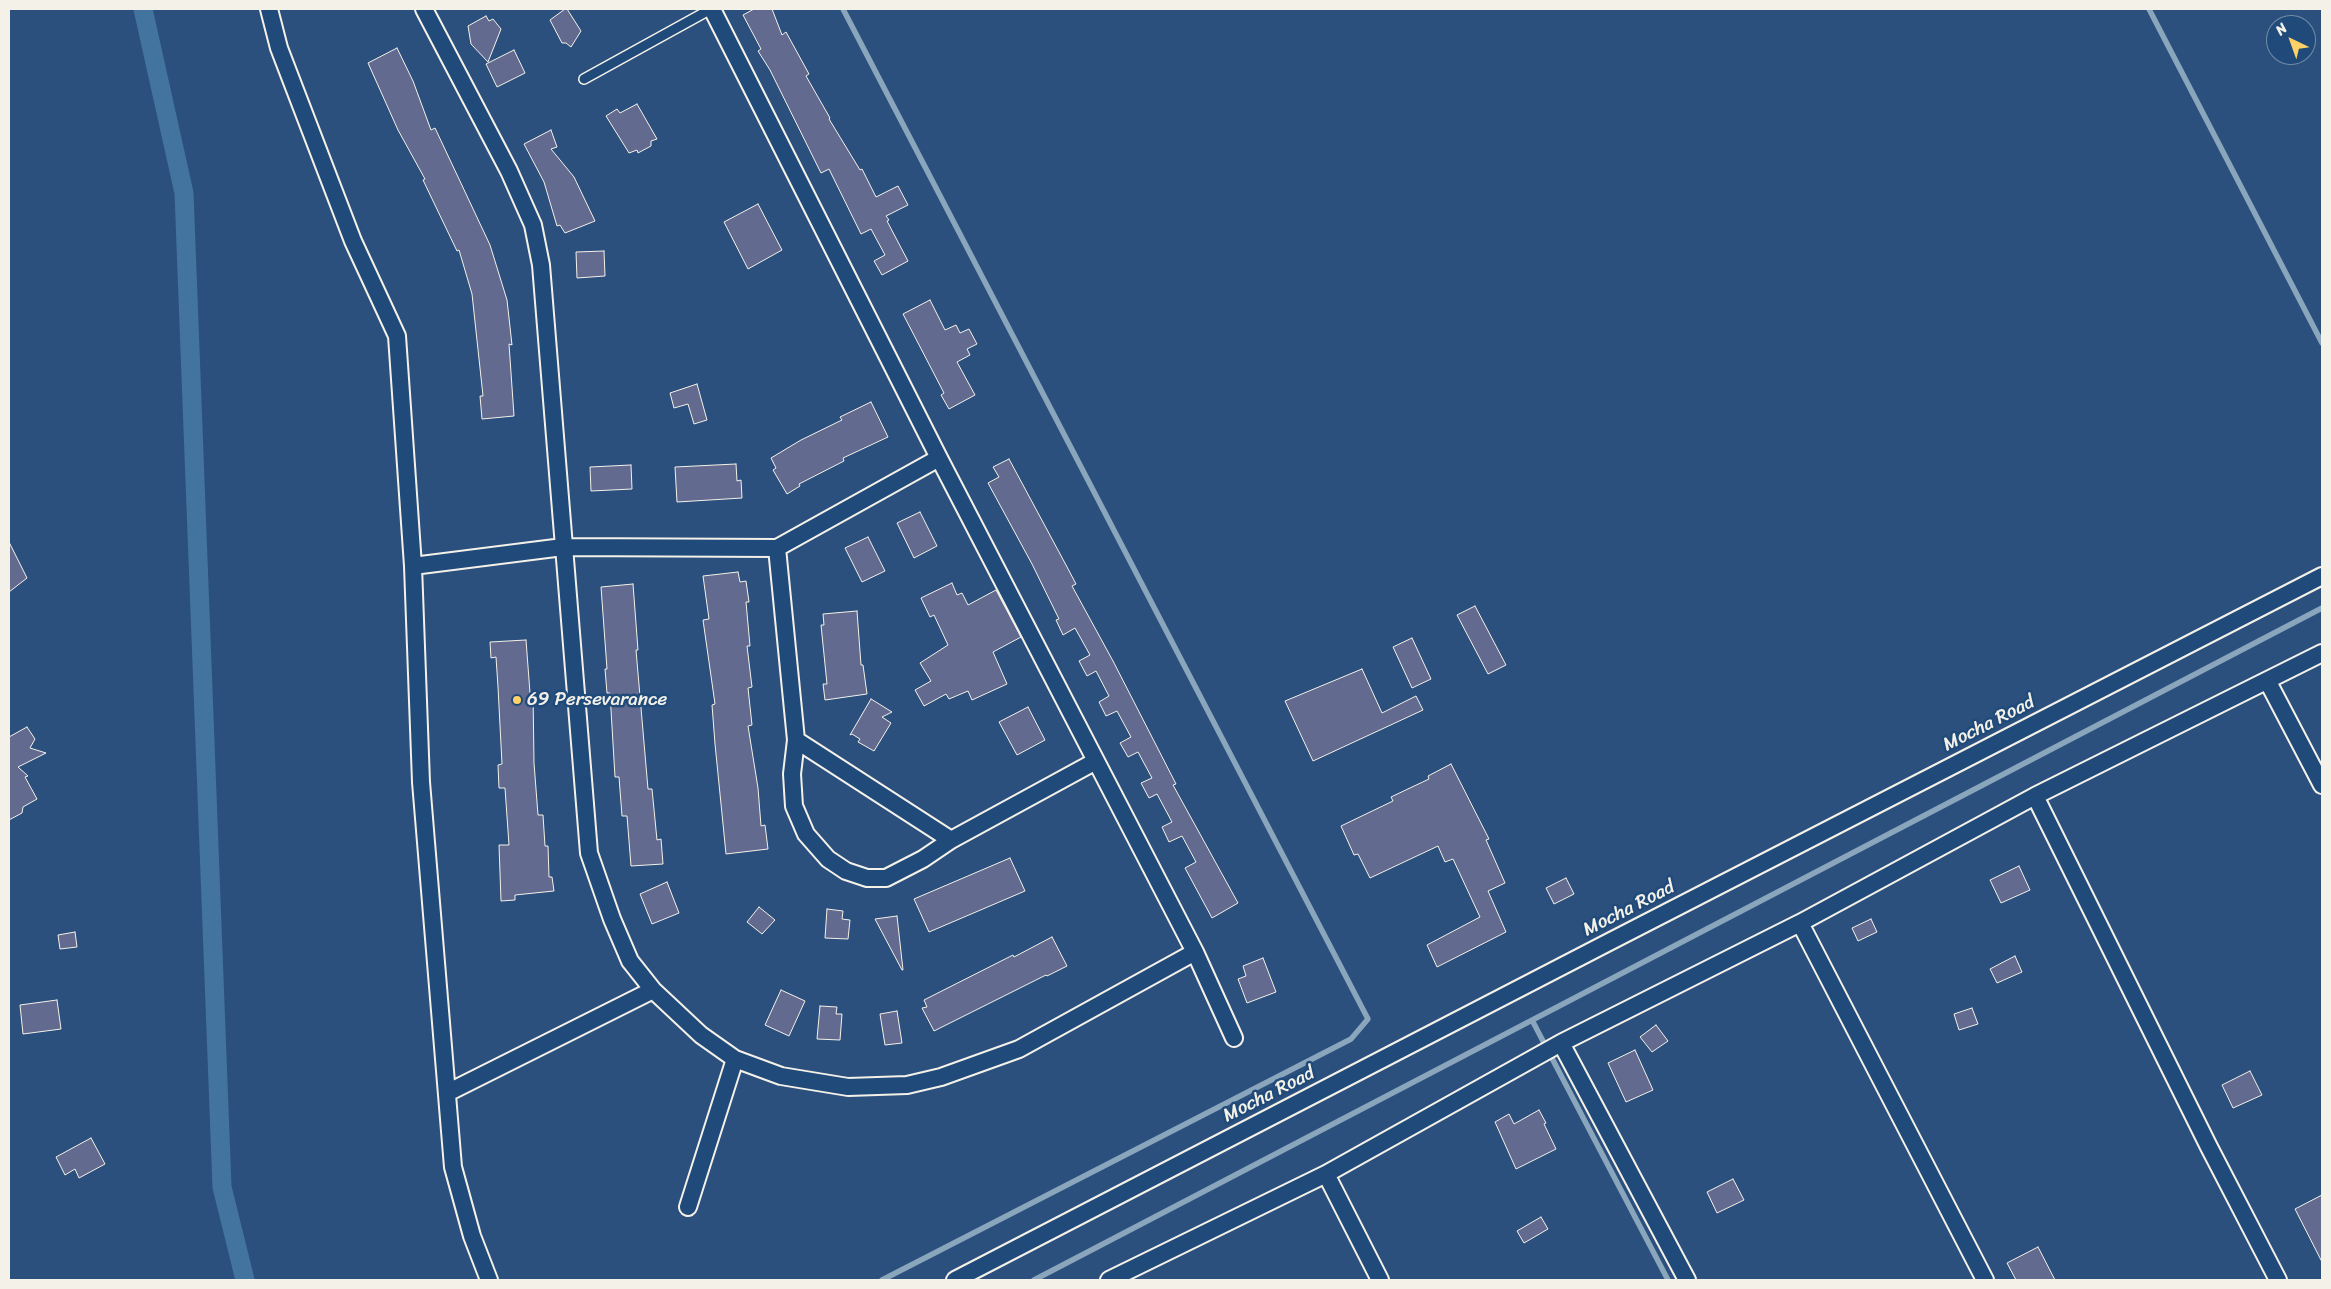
<!DOCTYPE html>
<style>
body{margin:0}
#map{position:relative;width:2331px;height:1289px;overflow:hidden;background:#2c507e;font-family:Sriracha,sans-serif}
canvas{display:block}
.frame{position:absolute;inset:0;border:10px solid #f4f1e8;pointer-events:none}
.north{position:absolute;left:2266px;top:15px;width:50px;height:50px;box-sizing:border-box;background:#1f4a7a;border:1px solid #748da6;border-radius:50%;rotate:318deg;font-size:14px;font-weight:700;line-height:20px;text-align:center;color:#f4f1e8}
.north::after{content:'';display:block;margin:auto;width:18px;height:22px;background:#ffd166;clip-path:polygon(50% 0,100% 100%,50% 72%,0 100%)}
</style>
<div id="map">
<canvas width="2331" height="1289"></canvas>
<div class="frame"></div>
<div class="north">N</div>
</div>
<script>
const g = document.querySelector('canvas').getContext('2d');
g.lineJoin = 'round';
const shape = rows => new Path2D(rows.map(r => 'M' + r).join(''));
function trace(path, color, width, dash) { g.strokeStyle = color; g.lineWidth = width; g.lineCap = dash ? 'butt' : 'round'; g.setLineDash(dash || []); g.stroke(path); }
function paint(path, color) { g.fillStyle = color; g.fill(path, 'evenodd'); }
function write(font, color, halo, rows, align = 'center') {
  g.font = font + ' Sriracha,sans-serif'; g.lineWidth = 5; g.setLineDash([]); g.textBaseline = 'middle'; g.strokeStyle = halo; g.fillStyle = color; for (const [text, x, y, turn = 0] of rows) {
    g.save(); g.translate(x, y); g.rotate((+turn || 0) * Math.PI / 180); g.textAlign = isNaN(turn) ? turn : align; if (halo) g.strokeText(text, 0, 0); g.fillText(text, 0, 0); g.restore();
  }
}
trace(shape([
 [843,9,1368,1019,1351,1039,882,1280],
 [2149,9,2322,343],
 [1532,1020,1668,1280],
 [1034,1280,2322,608]
]), '#8aa6bc', 5.5);
trace(shape([
 [143,9,184,193,222,1187,245,1280]
]), '#43749f', 19);
const building = shape([
 [565,9,567,9,581,31,571,47,566,43,562,43,550,20,565,9],
 [754,9,772,9,782,35,786,32,809,74,806,76,830,118,829,119,860,170,862,169,876,197,898,186,908,205,886,216,889,220,887,221,908,261,882,275,874,261,885,255,871,229,861,234,829,169,821,173,770,70,758,51,761,49,743,15,754,9],
 [486,16,489,21,493,19,501,29,488,62,471,44,468,26,486,16],
 [397,48,413,81,431,130,435,128,490,245,507,300,512,345,509,344,514,416,482,419,480,396,483,396,472,294,459,250,457,251,423,180,425,179,398,130,368,63,397,48],
 [514,50,525,73,497,87,486,64,514,50],
 [637,104,657,139,651,141,651,146,638,153,637,150,629,153,606,116,617,109,620,113,637,104],
 [551,130,557,147,551,149,574,177,595,221,565,233,560,225,557,226,544,182,524,144,551,130],
 [758,204,782,250,748,269,724,222,758,204],
 [604,251,605,276,577,278,576,252,604,251],
 [930,300,945,330,956,325,960,333,969,329,977,344,967,349,970,355,957,362,975,395,949,409,941,395,944,393,903,314,930,300],
 [697,384,707,420,694,424,688,404,674,408,670,393,697,384],
 [871,402,888,437,843,458,844,461,799,484,800,486,787,494,773,470,776,468,771,458,801,440,842,420,840,417,871,402],
 [1009,459,1066,565,1076,584,1072,586,1113,661,1176,784,1173,785,1238,903,1212,918,1185,868,1196,862,1182,836,1169,842,1162,827,1172,822,1157,794,1149,798,1141,783,1152,778,1138,752,1128,757,1120,743,1131,737,1117,711,1106,716,1099,702,1109,696,1096,671,1087,676,1079,661,1090,655,1075,628,1063,635,1056,620,1059,619,1032,564,988,483,999,477,993,467,1009,459],
 [736,464,737,481,741,480,742,498,677,502,675,467,736,464],
 [631,465,632,489,591,491,590,467,631,465],
 [920,512,937,546,914,558,897,523,920,512],
 [868,537,885,571,862,582,845,548,868,537],
 [9,542,27,578,9,592,9,542],
 [738,572,740,582,746,581,749,602,746,602,750,646,747,646,752,687,748,688,752,725,748,726,758,788,761,826,765,825,768,849,726,854,715,744,712,705,715,704,703,620,709,619,703,576,738,572],
 [952,583,957,595,962,593,968,605,996,590,1021,637,993,652,1007,684,972,700,968,691,949,699,946,694,924,706,915,690,931,681,920,663,948,645,934,615,930,617,921,598,952,583],
 [633,584,638,650,636,650,648,789,652,789,657,840,661,839,663,864,631,866,627,816,622,816,619,777,615,777,610,693,607,693,605,669,607,669,601,587,633,584],
 [1475,606,1506,665,1488,674,1457,615,1475,606],
 [857,611,861,665,863,665,867,694,825,700,823,684,827,684,821,625,824,625,823,614,857,611],
 [1412,638,1431,679,1412,688,1393,647,1412,638],
 [526,640,530,693,533,692,534,763,538,815,543,815,545,846,548,846,549,877,552,877,554,891,515,895,515,900,501,901,499,845,509,845,505,788,499,788,498,765,502,764,498,687,496,657,491,658,490,642,526,640],
 [1362,669,1382,713,1416,696,1423,710,1313,761,1285,701,1362,669],
 [871,699,892,712,882,717,891,723,874,751,858,742,860,739,852,734,850,735,871,699],
 [1028,707,1045,740,1017,755,999,722,1028,707],
 [27,727,35,739,30,748,46,753,18,767,28,776,25,777,37,799,23,807,22,813,9,820,9,737,27,727],
 [1451,764,1489,839,1486,840,1505,883,1488,891,1506,932,1437,967,1427,945,1480,917,1453,859,1445,862,1438,846,1370,878,1358,854,1354,855,1341,826,1393,801,1391,797,1429,779,1428,776,1451,764],
 [1010,858,1025,891,929,932,914,899,1010,858],
 [2019,866,2030,890,2001,903,1990,880,2019,866],
 [1566,878,1574,894,1554,904,1546,888,1566,878],
 [667,882,679,913,652,924,640,894,667,882],
 [759,907,775,920,762,934,747,922,759,907],
 [827,909,843,911,842,919,850,920,848,939,825,938,827,909],
 [897,916,903,970,902,970,875,919,897,916],
 [1871,919,1877,932,1858,941,1852,928,1871,919],
 [75,932,77,947,60,949,58,935,75,932],
 [1052,937,1067,966,1047,976,1046,975,934,1031,922,1008,927,1007,924,1000,1013,955,1014,957,1052,937],
 [2015,956,2022,972,1997,983,1990,969,2015,956],
 [1263,958,1276,992,1247,1003,1238,979,1246,976,1243,966,1263,958],
 [781,990,805,1001,789,1036,765,1025,781,990],
 [57,1000,61,1029,23,1034,20,1005,57,1000],
 [820,1006,837,1007,836,1014,842,1014,840,1040,817,1039,820,1006],
 [1972,1008,1978,1024,1959,1030,1954,1014,1972,1008],
 [897,1011,902,1043,885,1045,880,1014,897,1011],
 [1656,1025,1668,1041,1652,1052,1640,1037,1656,1025],
 [1635,1050,1653,1090,1626,1102,1608,1063,1635,1050],
 [2250,1071,2262,1095,2233,1108,2222,1085,2250,1071],
 [1539,1110,1546,1123,1544,1124,1556,1149,1516,1169,1495,1122,1509,1114,1514,1124,1539,1110],
 [91,1138,105,1164,79,1178,75,1169,65,1175,56,1157,91,1138],
 [1733,1179,1744,1200,1717,1213,1707,1192,1733,1179],
 [2322,1195,2322,1262,2295,1209,2322,1195],
 [1541,1217,1548,1229,1524,1243,1517,1231,1541,1217],
 [2038,1247,2055,1280,2016,1280,2007,1263,2038,1247]
]);
paint(building, '#626a8f');
trace(building, '#f4f1e8', 1);
const service = shape([
 [584,79,711,9]
]);
const minor = shape([
 [269,9,279,48,353,241,397,336,413,566,421,782,453,1167,472,1236,489,1280],
 [424,9,509,171,533,225,541,265,589,853,612,919,630,961,653,990,701,1035,735,1059,781,1076,848,1087,907,1085,941,1077,1019,1049,1195,952],
 [712,9,939,458,1195,952,1234,1038],
 [777,548,796,740,792,774,794,806,806,834,828,859,846,871,867,878,886,878,923,859,951,840,1096,761],
 [413,566,563,547,777,548,939,458],
 [2268,682,2322,785],
 [796,740,951,840],
 [2035,796,2209,1147,2278,1280],
 [1800,923,1985,1280],
 [1561,1043,1687,1280],
 [447,1093,653,990],
 [1326,1174,1380,1280],
 [688,1207,735,1059],
 [955,1280,1609,942,2322,576],
 [1109,1280,1326,1174,1561,1043,1800,923,2035,796,2322,653]
]);
trace(service, '#f4f1e8', 12);
trace(minor, '#f4f1e8', 20);
trace(service, '#1f4a7a', 9);
trace(minor, '#1f4a7a', 16);
for (const [x, y, r, color] of [
 [517,700,5,"#ffd166"]
]) { const dot = new Path2D(); dot.arc(x, y, r, 0, 2 * Math.PI); g.fillStyle = color; g.fill(dot); trace(dot, '#1f4a7a', 2); }
write('19px', '#f4f1e8', '#1f4a7a', [
 ["69 Persevarance",527,700]
], 'left');
write('19px', '#f4f1e8', '#1f4a7a', [
 ["Mocha Road",1989,724,-27],
 ["Mocha Road",1629,909,-27],
 ["Mocha Road",1269,1095,-27]
]);
</script>
